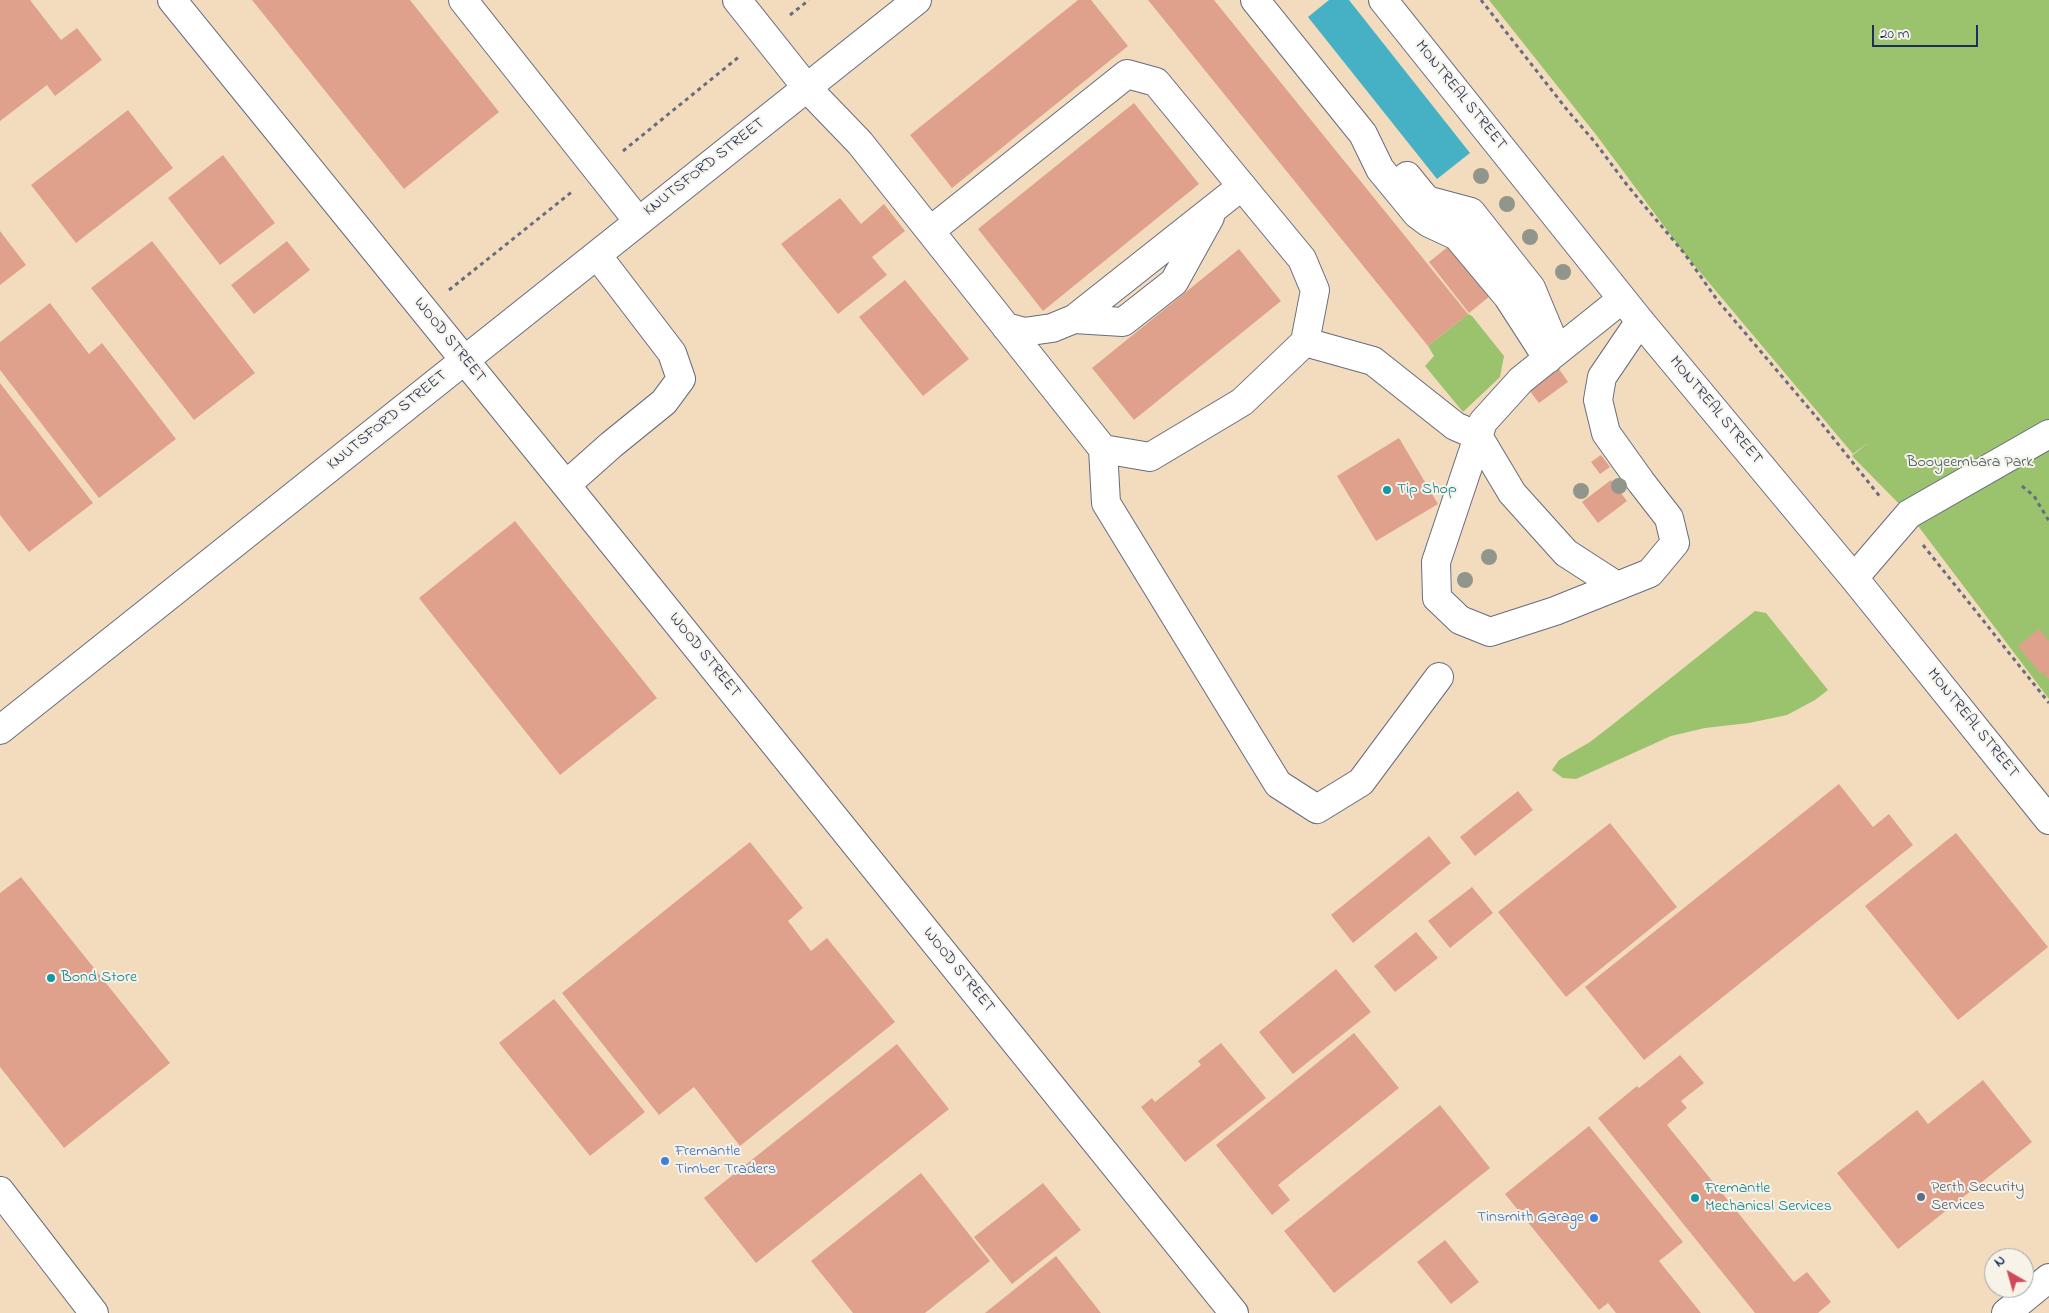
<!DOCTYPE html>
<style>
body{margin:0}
#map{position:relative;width:2049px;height:1313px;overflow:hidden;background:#f3dcbd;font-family:"Indie Flower",sans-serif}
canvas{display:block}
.north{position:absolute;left:1984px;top:1248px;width:50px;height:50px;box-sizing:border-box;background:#f7f3e8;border:1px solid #9fa5b1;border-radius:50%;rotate:322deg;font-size:14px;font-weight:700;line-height:20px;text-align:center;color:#1b2f5e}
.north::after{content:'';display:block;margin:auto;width:18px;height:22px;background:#d1495b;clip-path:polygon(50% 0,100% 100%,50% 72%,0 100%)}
.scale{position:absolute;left:1872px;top:25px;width:106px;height:22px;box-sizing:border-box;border:2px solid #1b2f5e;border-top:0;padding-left:6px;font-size:15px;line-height:18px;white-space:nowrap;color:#1b2f5e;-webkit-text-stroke:4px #f7f3e8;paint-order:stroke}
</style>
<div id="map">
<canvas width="2049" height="1313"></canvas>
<div class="north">N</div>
<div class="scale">20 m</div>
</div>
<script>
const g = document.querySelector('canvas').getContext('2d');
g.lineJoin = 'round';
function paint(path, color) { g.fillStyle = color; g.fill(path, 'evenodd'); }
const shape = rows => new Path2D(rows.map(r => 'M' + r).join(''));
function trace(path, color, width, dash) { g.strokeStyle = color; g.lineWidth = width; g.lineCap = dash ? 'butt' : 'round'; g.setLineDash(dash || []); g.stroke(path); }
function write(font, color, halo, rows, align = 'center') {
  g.font = font + ' "Indie Flower",sans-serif'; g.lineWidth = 4; g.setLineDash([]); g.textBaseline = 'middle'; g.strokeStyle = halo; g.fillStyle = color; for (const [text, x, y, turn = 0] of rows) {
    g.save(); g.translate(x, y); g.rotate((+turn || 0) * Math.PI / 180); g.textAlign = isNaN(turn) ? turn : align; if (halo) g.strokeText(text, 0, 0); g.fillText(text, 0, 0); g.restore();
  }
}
paint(shape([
 [1489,0,2049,0,2049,699,1909,514,1852,456,1869,442,1853,454,1684,253,1597,136],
 [1468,314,1472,316,1504,356,1500,377,1463,412,1425,366,1434,356,1428,346],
 [1755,611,1766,613,1828,690,1815,700,1787,715,1749,723,1705,728,1671,736,1576,779,1563,778,1552,770,1559,760,1590,742,1612,725]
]), '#9bc36e');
paint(shape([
 [1329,0,1349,0,1470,153,1437,179,1308,17]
]), '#46b1c5');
paint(shape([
 [0,0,30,0,61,40,77,28,102,60,55,96,47,85,0,121],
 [252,0,410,0,499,112,404,189],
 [1078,0,1091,0,1128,46,952,188,910,135],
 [1148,0,1214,0,1468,314,1428,346],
 [1134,103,1199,184,1043,311,978,229],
 [128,110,173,168,76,243,31,185],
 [223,155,275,223,220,265,168,198],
 [840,198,861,224,884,204,905,231,872,257,887,275,838,314,781,244],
 [1470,229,1511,279,1469,313,1429,262],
 [0,231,26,265,0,285],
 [152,241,255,373,194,420,91,288],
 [287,241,310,270,254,314,231,285],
 [1239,249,1281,301,1134,420,1092,368],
 [905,280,969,359,923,396,859,317],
 [50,303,89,354,102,343,176,439,99,498,0,370,0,342],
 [1559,369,1568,382,1539,403,1529,390],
 [0,383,93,503,29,552,0,515],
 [1399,438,1438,504,1376,541,1337,476],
 [1601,455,1610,467,1600,474,1591,462],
 [1611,480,1627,501,1598,523,1582,502],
 [515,521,657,698,560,775,419,598],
 [2039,629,2049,641,2049,680,2043,672,2041,674,2018,646],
 [1839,784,1873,827,1889,814,1913,845,1644,1060,1585,987],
 [1518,791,1533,810,1475,856,1460,837],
 [1610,823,1677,907,1566,997,1498,912],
 [1956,833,2048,947,1958,1020,1865,906],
 [1429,836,1451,863,1353,943,1331,915],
 [750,842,803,908,788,921,811,951,827,938,895,1022,740,1146,694,1087,659,1115,562,993],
 [21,877,170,1063,64,1148,0,1067,0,893],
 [1472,887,1493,913,1450,948,1428,921],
 [1416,932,1438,958,1395,992,1374,966],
 [1336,969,1371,1012,1293,1074,1259,1032],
 [554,999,645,1112,590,1156,499,1043],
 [1354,1033,1399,1088,1278,1185,1290,1200,1272,1215,1216,1145],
 [1221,1043,1266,1098,1185,1162,1141,1107,1152,1098,1155,1102,1201,1065,1198,1061],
 [897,1044,949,1109,756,1263,704,1198],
 [1680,1055,1704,1083,1681,1101,1687,1108,1667,1125,1794,1282,1807,1272,1831,1302,1818,1313,1755,1313,1598,1118,1637,1086,1639,1088],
 [1983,1080,2032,1142,1898,1249,1837,1173,1917,1110,1928,1124],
 [1440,1105,1490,1168,1334,1293,1284,1231],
 [1589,1126,1683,1242,1659,1261,1701,1313,1616,1313,1608,1303,1599,1310,1505,1194],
 [921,1173,990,1261,925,1313,853,1313,811,1261],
 [1043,1183,1081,1230,1012,1284,974,1237],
 [1445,1240,1479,1282,1451,1304,1417,1262],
 [1056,1256,1101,1313,985,1313]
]), '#dfa18c');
const minor = shape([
 [172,0,566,485,1234,1313],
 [463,0,638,221],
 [737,0,807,88,860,143,930,231,1103,449,1150,457,1242,402,1305,342,1315,290,1302,259,1156,82,1127,74,930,231],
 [1255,0,1363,134,1380,169,1417,214,1429,223,1457,236,1508,297,1548,359],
 [1383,0,1640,321,1854,578,2049,820],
 [1407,176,1425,198,1430,201,1471,212,1531,288,1551,336,1558,348],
 [1622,299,1521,380,1483,422,1436,562,1437,598,1460,620,1490,632,1555,611,1650,573,1675,543,1669,518,1641,482,1606,433,1598,400,1602,377,1640,321],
 [1074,319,1123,322,1174,282,1210,217],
 [1006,327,1024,332,1052,328,1074,319,1242,186],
 [1305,342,1373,361,1455,426,1478,436,1512,493,1566,553,1617,586],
 [1103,449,1106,503,1278,784,1317,809,1361,782,1439,677],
 [566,485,611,445,664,402,681,379,672,353,597,255],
 [1854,578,1909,514,2049,434],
 [0,730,917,0],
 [0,1191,94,1313],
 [2006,1313,2049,1278]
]);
trace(minor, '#676c7f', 30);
trace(shape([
 [1481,0,1568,111,1594,141,1627,185,1684,253,1718,301,1818,419,1881,498],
 [790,15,809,0],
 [623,151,740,56],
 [449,290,573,191],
 [2022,486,2034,496,2049,521],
 [1923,545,2049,703]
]), '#676c7f', 3, [4, 4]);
trace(minor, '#fff', 28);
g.fillStyle = '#91958c';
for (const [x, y] of [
 [1481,176],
 [1507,204],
 [1530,237],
 [1563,272],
 [1619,486],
 [1581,491],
 [1489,557],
 [1465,580]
]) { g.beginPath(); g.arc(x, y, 8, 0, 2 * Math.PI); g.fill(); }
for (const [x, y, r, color] of [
 [1387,490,5,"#0f9aa8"],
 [51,978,5,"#0f9aa8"],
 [665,1161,5,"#3f7fe0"],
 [1921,1197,5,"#5c6f8a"],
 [1695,1198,5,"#0f9aa8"],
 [1594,1218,5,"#3f7fe0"]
]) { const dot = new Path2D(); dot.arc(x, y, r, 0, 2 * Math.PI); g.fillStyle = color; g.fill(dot); trace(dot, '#f7f3e8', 2); }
write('16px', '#1b2f5e', '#f7f3e8', [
 ["MONTREAL STREET",1460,96,51],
 ["KNUTSFORD STREET",705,168,-38],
 ["WOOD STREET",449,341,51],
 ["MONTREAL STREET",1715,411,50],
 ["KNUTSFORD STREET",388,421,-39],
 ["WOOD STREET",704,656,51],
 ["MONTREAL STREET",1972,724,51],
 ["WOOD STREET",958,971,51]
]);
write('16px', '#415b63', '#f7f3e8', [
 ["Booyeembara Park",1970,463]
]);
write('16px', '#0d838f', '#f7f3e8', [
 ["Tip Shop",1397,490],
 ["Bond Store",61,978],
 ["Fremantle",1705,1189],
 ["Mechanicsl Services",1705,1207]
], 'left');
write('16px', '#366cbe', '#f7f3e8', [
 ["Fremantle",675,1152],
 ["Timber Traders",675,1170],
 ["Tinsmith Garage",1584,1218,"right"]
], 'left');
write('16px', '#4e5e75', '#f7f3e8', [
 ["Perth Security",1931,1188],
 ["Services",1931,1206]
], 'left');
</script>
